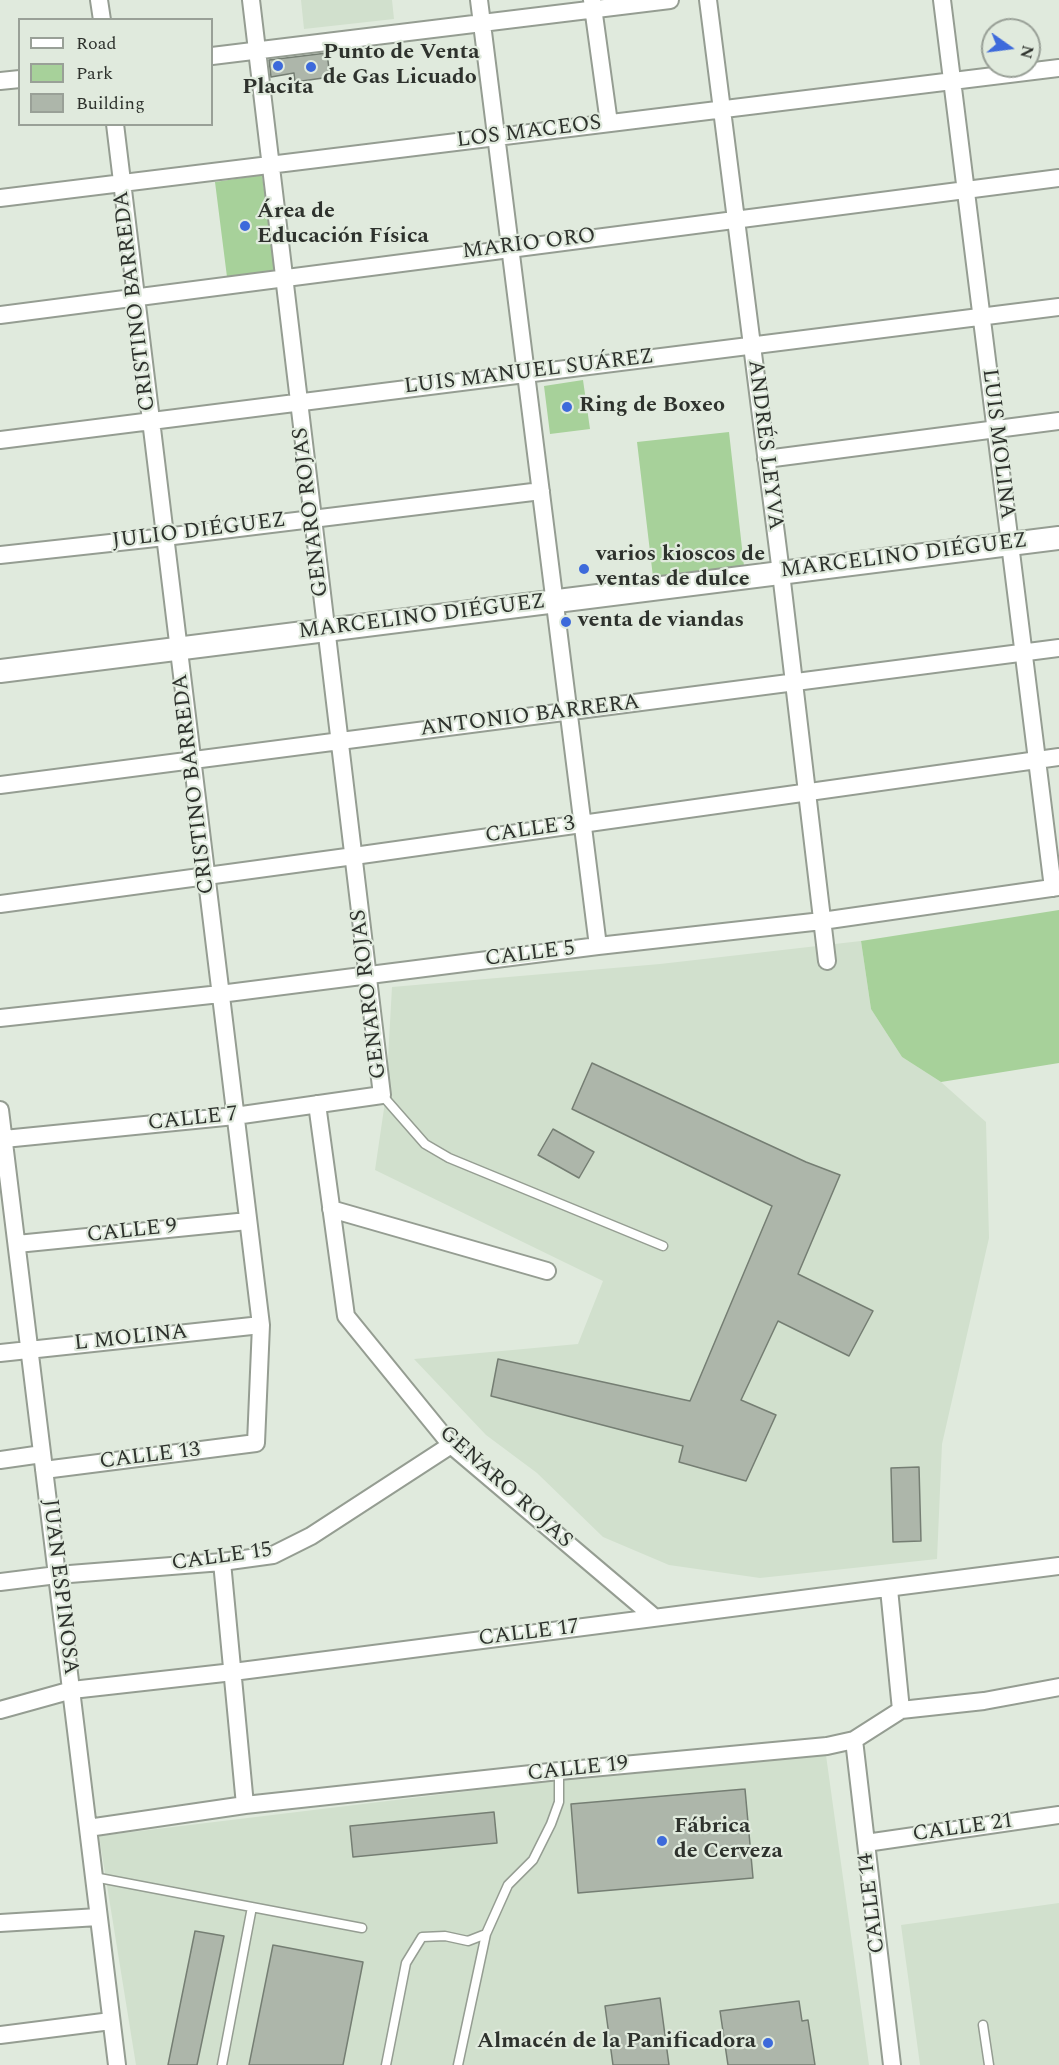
<!DOCTYPE html>
<meta charset="utf-8">
<style>
body{margin:0}
#map{position:relative;width:1059px;height:2065px;overflow:hidden;background:#e0eadd;font-family:Spectral,serif}
canvas{display:block}
.legend{position:absolute;left:18px;top:18px;width:195px;height:108px;box-sizing:border-box;background:#e0eadd;border:2px solid #99a097;margin:0;padding:8px 10px;list-style:none;font-size:18px;color:#2e322d}
.legend li{display:flex;align-items:center;gap:12px;height:30px}
.legend b{width:30px;border:2px solid #99a097}
.north{position:absolute;left:981px;top:18px;width:60px;height:60px;box-sizing:border-box;background:#e0eadd;border:2px solid #99a097;border-radius:50%;rotate:104deg;font-size:16px;font-weight:700;line-height:24px;text-align:center;color:#2e322d}
.north::after{content:'';display:block;margin:auto;width:21px;height:27px;background:#3d6adb;clip-path:polygon(50% 0,100% 100%,50% 72%,0 100%)}
</style>
<div id="map">
<canvas width="1059" height="2065"></canvas>
<ul class="legend">
<li><b style="height:8px;background:#fff"></b>Road</li>
<li><b style="height:16px;background:#a7d19a"></b>Park</li>
<li><b style="height:16px;background:#adb6aa"></b>Building</li>
</ul>
<div class="north">N</div>
</div>
<script>
const g = document.querySelector('canvas').getContext('2d');
g.lineJoin = 'round';
function paint(path, color) { g.fillStyle = color; g.fill(path, 'evenodd'); }
const shape = rows => new Path2D(rows.map(r => 'M' + r).join(''));
function trace(path, color, width, dash) { g.strokeStyle = color; g.lineWidth = width; g.lineCap = dash ? 'butt' : 'round'; g.setLineDash(dash || []); g.stroke(path); }
function write(font, color, halo, rows, align = 'center') {
  g.font = font + ' Spectral,serif'; g.lineWidth = 4.5; g.setLineDash([]); g.textBaseline = 'middle'; g.strokeStyle = halo; g.fillStyle = color; for (const [text, x, y, turn = 0] of rows) {
    g.save(); g.translate(x, y); g.rotate((+turn || 0) * Math.PI / 180); g.textAlign = isNaN(turn) ? turn : align; if (halo) g.strokeText(text, 0, 0); g.fillText(text, 0, 0); g.restore();
  }
}
paint(shape([
 [301,0,392,0,394,19,304,29],
 [861,941,871,1009,902,1057,941,1082,986,1122,989,1238,942,1444,937,1559,760,1578,669,1565,603,1537,537,1473,486,1435,414,1359,578,1344,603,1281,375,1170,386,1095,392,987,660,964],
 [825,1748,869,2065,136,2065,99,1836],
 [1059,1903,1059,2065,920,2065,901,1925]
]), '#d1e0cd');
paint(shape([
 [262,175,275,270,227,277,215,182],
 [583,380,590,429,550,434,544,386],
 [729,432,744,566,653,577,637,442],
 [1059,910,1059,1063,941,1082,902,1057,871,1009,861,941]
]), '#a7d19a');
const building = shape([
 [327,53,330,77,295,82,294,73,271,77,269,60,327,53],
 [592,1063,806,1162,840,1175,798,1274,873,1311,849,1356,778,1321,741,1400,776,1415,746,1481,679,1462,683,1446,491,1396,498,1359,690,1401,772,1206,572,1109,592,1063],
 [553,1129,594,1152,579,1178,538,1155,553,1129],
 [919,1467,921,1541,893,1542,891,1468,919,1467],
 [745,1789,753,1878,578,1893,571,1804,745,1789],
 [494,1812,497,1843,353,1857,350,1826,494,1812],
 [195,1931,224,1936,197,2065,168,2065,195,1931],
 [273,1945,363,1962,343,2065,249,2065,273,1945],
 [660,1998,669,2065,613,2065,605,2006,660,1998],
 [799,2001,802,2021,808,2020,815,2065,728,2065,720,2011,799,2001]
]);
paint(building, '#adb6aa');
trace(building, '#757e73', 1.5);
const lane = shape([
 [382,1095,425,1144,449,1158,663,1246],
 [94,1877,362,1928],
 [983,2025,989,2065],
 [222,2065,252,1907],
 [386,2065,406,1963,422,1937,445,1936,468,1941,486,1934,508,1885,533,1860,551,1824,559,1802,559,1771],
 [458,2065,486,1934]
]);
const street = shape([
 [99,0,102,20],
 [479,0,598,946],
 [592,0,609,123],
 [708,0,781,573,827,961],
 [942,0,1053,888],
 [212,56,670,0],
 [0,81,20,79],
 [0,198,1059,68],
 [0,315,1059,178],
 [0,440,1059,307],
 [766,459,1059,421],
 [0,555,165,537,541,491],
 [0,785,1059,648],
 [0,904,354,856,1059,757],
 [0,1018,220,994,598,946,822,921,1059,887],
 [317,1104,346,1316,451,1445,654,1617],
 [0,1110,117,2065],
 [4,1139,235,1116,382,1095,251,0],
 [331,1209,547,1271],
 [17,1244,248,1221],
 [0,1353,261,1325],
 [0,1460,42,1454],
 [44,1470,256,1443,261,1325,115,124],
 [222,1562,245,1805],
 [0,1582,57,1575,222,1562,273,1555,311,1536,451,1445],
 [889,1589,901,1710],
 [0,1710,72,1690,233,1672,1059,1566],
 [854,1740,892,2065],
 [88,1828,245,1805,559,1771,827,1746,854,1740,901,1710,984,1701,1059,1687],
 [866,1843,1059,1815],
 [0,1923,98,1917],
 [0,2035,111,2021]
]);
const secondary = shape([
 [0,671,1059,538]
]);
trace(lane, '#959d92', 11);
trace(street, '#959d92', 20);
trace(secondary, '#959d92', 26);
trace(lane, '#fff', 8);
trace(street, '#fff', 16);
trace(secondary, '#fff', 22);
for (const [x, y, r, color] of [
 [278,66,6,"#3d6adb"],
 [311,67,6,"#3d6adb"],
 [245,226,6,"#3d6adb"],
 [567,407,6,"#3d6adb"],
 [584,569,6,"#3d6adb"],
 [566,622,6,"#3d6adb"],
 [662,1841,6,"#3d6adb"],
 [768,2043,6,"#3d6adb"]
]) { const dot = new Path2D(); dot.arc(x, y, r, 0, 2 * Math.PI); g.fillStyle = color; g.fill(dot); trace(dot, '#e0eadd', 2); }
write('bold 22px', '#2e322d', '#e0eadd', [
 ["Punto de Venta",323,54],
 ["de Gas Licuado",323,79],
 ["Placita",278,89,"center"],
 ["Área de",257,213],
 ["Educación Física",257,238],
 ["Ring de Boxeo",579,407],
 ["varios kioscos de",596,556],
 ["ventas de dulce",596,581],
 ["venta de viandas",578,622],
 ["Fábrica",674,1828],
 ["de Cerveza",674,1853],
 ["Almacén de la Panificadora",756,2043,"right"]
], 'left');
write('22px', '#2e322d', '#e0eadd', [
 ["LOS MACEOS",529,133,-7],
 ["MARIO ORO",529,245,-7],
 ["CRISTINO BARREDA",136,301,-97],
 ["LUIS MANUEL SUÁREZ",529,373,-7],
 ["LUIS MOLINA",997,444,83],
 ["ANDRÉS LEYVA",764,445,83],
 ["GENARO ROJAS",312,512,-97],
 ["JULIO DIÉGUEZ",199,532,-7],
 ["MARCELINO DIÉGUEZ",904,557,-7],
 ["MARCELINO DIÉGUEZ",422,618,-7],
 ["ANTONIO BARRERA",530,717,-7],
 ["CRISTINO BARREDA",195,784,-97],
 ["CALLE 3",530,831,-8],
 ["CALLE 5",530,955,-7],
 ["GENARO ROJAS",370,994,-97],
 ["CALLE 7",193,1120,-6],
 ["CALLE 9",132,1232,-6],
 ["L MOLINA",131,1339,-6],
 ["CALLE 13",150,1457,-7],
 ["GENARO ROJAS",505,1488,42],
 ["CALLE 15",222,1558,-8],
 ["JUAN ESPINOSA",59,1587,83],
 ["CALLE 17",529,1634,-7],
 ["CALLE 19",578,1770,-6],
 ["CALLE 21",963,1829,-8],
 ["CALLE 14",873,1903,-97]
]);
</script>
